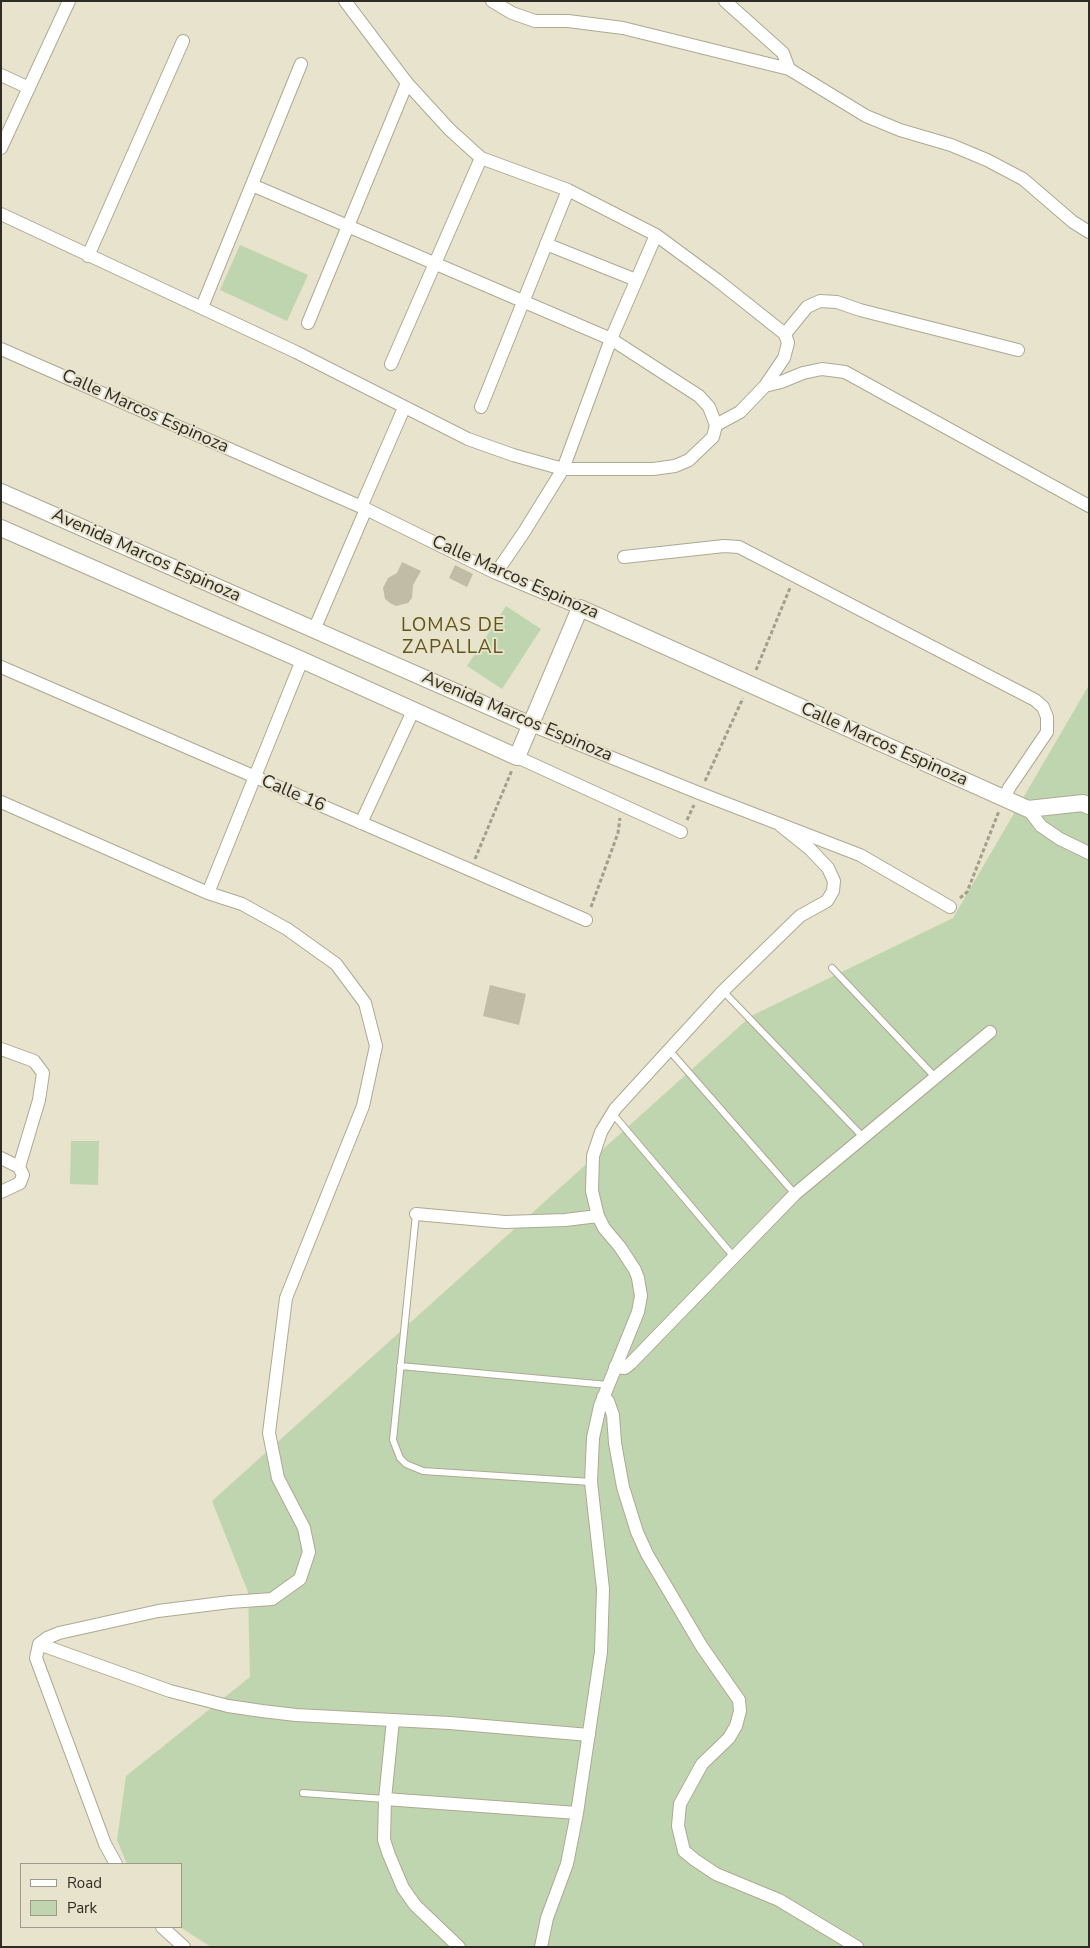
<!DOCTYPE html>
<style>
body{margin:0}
#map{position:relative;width:1090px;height:1948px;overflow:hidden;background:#e7e3cc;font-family:"Nunito Sans",sans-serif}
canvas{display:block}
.frame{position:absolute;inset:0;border:2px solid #2e2c24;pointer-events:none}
.legend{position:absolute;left:20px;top:1863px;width:162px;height:65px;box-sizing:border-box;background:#e7e3cc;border:1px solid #9d9a89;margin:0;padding:6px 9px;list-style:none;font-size:15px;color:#2e2c24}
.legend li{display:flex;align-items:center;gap:10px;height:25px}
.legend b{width:25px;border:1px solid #9d9a89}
</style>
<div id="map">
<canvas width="1090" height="1948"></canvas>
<div class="frame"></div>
<ul class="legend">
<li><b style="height:6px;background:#fff"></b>Road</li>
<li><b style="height:14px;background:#bfd5af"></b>Park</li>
</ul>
</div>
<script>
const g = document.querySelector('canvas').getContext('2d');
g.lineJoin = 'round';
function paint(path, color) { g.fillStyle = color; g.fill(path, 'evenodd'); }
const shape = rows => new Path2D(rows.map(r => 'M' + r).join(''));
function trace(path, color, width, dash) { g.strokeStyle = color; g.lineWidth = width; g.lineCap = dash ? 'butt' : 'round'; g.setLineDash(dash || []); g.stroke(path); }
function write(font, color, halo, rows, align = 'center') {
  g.font = font + ' "Nunito Sans",sans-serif'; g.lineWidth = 4; g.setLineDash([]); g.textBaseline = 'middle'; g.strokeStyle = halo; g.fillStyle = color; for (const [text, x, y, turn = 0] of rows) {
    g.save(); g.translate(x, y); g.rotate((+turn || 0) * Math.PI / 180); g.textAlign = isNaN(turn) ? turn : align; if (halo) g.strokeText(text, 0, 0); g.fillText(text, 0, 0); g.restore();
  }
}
paint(shape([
 [240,245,308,275,287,321,220,290],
 [506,606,541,629,502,689,467,666],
 [1089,685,1089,1947,211,1947,180,1927,181,1927,181,1864,127,1864,117,1840,126,1776,250,1677,248,1592,212,1501,751,1016,953,918],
 [71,1141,99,1141,98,1185,70,1184]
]), '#bfd5af');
paint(shape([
 [402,562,421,571,413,585,412,598,408,603,396,606,390,603,385,599,383,588,388,578,397,573],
 [455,565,473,574,467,587,449,578],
 [490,985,526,994,519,1025,483,1016]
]), '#c0bca6');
const service = shape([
 [832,968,935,1077],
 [723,991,863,1137],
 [669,1050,795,1194],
 [612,1113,734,1257],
 [416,1214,393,1440,400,1458,406,1464,423,1471,591,1482],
 [400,1366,608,1385],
 [303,1793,385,1799]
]);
const minor = shape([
 [345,1,407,83,449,129,481,158,568,190,656,235,717,280,785,334],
 [492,1,512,13,535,21,568,21,623,28,789,69,866,116,900,130,951,145,987,160,1023,179,1073,222,1089,232],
 [725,1,783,53,789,69],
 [1,75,29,88],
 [1,148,69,1],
 [1,214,296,352,468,439,513,455,563,469,653,469,675,466,689,460,713,437,716,425,709,407,699,396,611,339,252,185],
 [546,244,636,280],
 [88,256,183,41],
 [202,307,301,64],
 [308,323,407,83],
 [1,349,366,509,496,573,580,608],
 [391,364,481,158],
 [765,386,781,382,803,373,822,369,845,372,1089,506],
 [481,407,568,190],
 [716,425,740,412,765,386,784,358,788,343,785,334,807,307,820,301,837,302,860,310,1018,350],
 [361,507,404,408],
 [624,557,724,546,739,547,1035,700,1043,707,1047,717,1047,732,1009,788,1004,799],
 [496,573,524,532,563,469,611,339,656,235],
 [314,630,366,509],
 [1,667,586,920],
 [531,725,699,793,860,855,950,907],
 [517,757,681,832],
 [1,802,208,893,242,904,287,929,336,964,365,1003,376,1046,363,1106,286,1298,269,1433,278,1478,304,1528,309,1552,300,1579,272,1599,230,1602,158,1611,59,1633,47,1638,39,1644,36,1658,105,1844,116,1864],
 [1028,809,1041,826,1060,839,1089,853],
 [361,823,413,711],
 [208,893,302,660],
 [1,1049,34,1061,43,1073,39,1100,19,1167],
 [1,1158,19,1167,23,1175,20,1183,1,1192],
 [416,1214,505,1222,565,1220,598,1216],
 [615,1367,625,1368,631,1363,795,1194,990,1032],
 [603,1397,608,1401,613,1415,615,1443,623,1487,637,1532,647,1554,702,1647,739,1700,740,1711,736,1726,729,1738,702,1764,680,1804,678,1826,684,1851,695,1860,716,1874,779,1900,857,1947],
 [39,1644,170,1691,228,1706,262,1711,296,1715,450,1723,589,1735],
 [393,1720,385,1799,384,1840,389,1855,403,1888,415,1905,459,1947],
 [385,1799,577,1813],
 [162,1927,184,1947],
 [541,1947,547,1918,567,1864,577,1813,601,1652,603,1589,591,1482,593,1438,600,1406,638,1312,641,1296,638,1278,635,1270,620,1247,604,1228,598,1216,592,1191,593,1156,601,1132,615,1109,723,991,800,916,827,901,833,891,834,881,828,868,810,849,780,825]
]);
const tertiary = shape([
 [1,492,531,725],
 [1,528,302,660,517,757,580,608,1028,809,1083,803,1089,806]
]);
trace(service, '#ada993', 8);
trace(minor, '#ada993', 14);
trace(tertiary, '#ada993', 18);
trace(shape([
 [756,670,790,588],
 [705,781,743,698],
 [687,820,694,805],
 [475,859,512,770],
 [960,898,967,892,999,811],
 [591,907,618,833,620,818]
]), '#a19e8c', 3, [4, 2.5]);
trace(service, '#fff', 6);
trace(minor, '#fff', 12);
trace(tertiary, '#fff', 16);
write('18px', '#2e2c24', '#e7e3cc', [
 ["Calle Marcos Espinoza",145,412,24],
 ["Avenida Marcos Espinoza",146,556,24],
 ["Calle Marcos Espinoza",515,578,24],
 ["Avenida Marcos Espinoza",517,717,23],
 ["Calle Marcos Espinoza",884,745,24],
 ["Calle 16",293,794,23]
]);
g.letterSpacing = '1px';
write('19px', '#635417', '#e7e3cc', [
 ["LOMAS DE",453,626],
 ["ZAPALLAL",453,648]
]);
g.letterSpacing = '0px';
</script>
